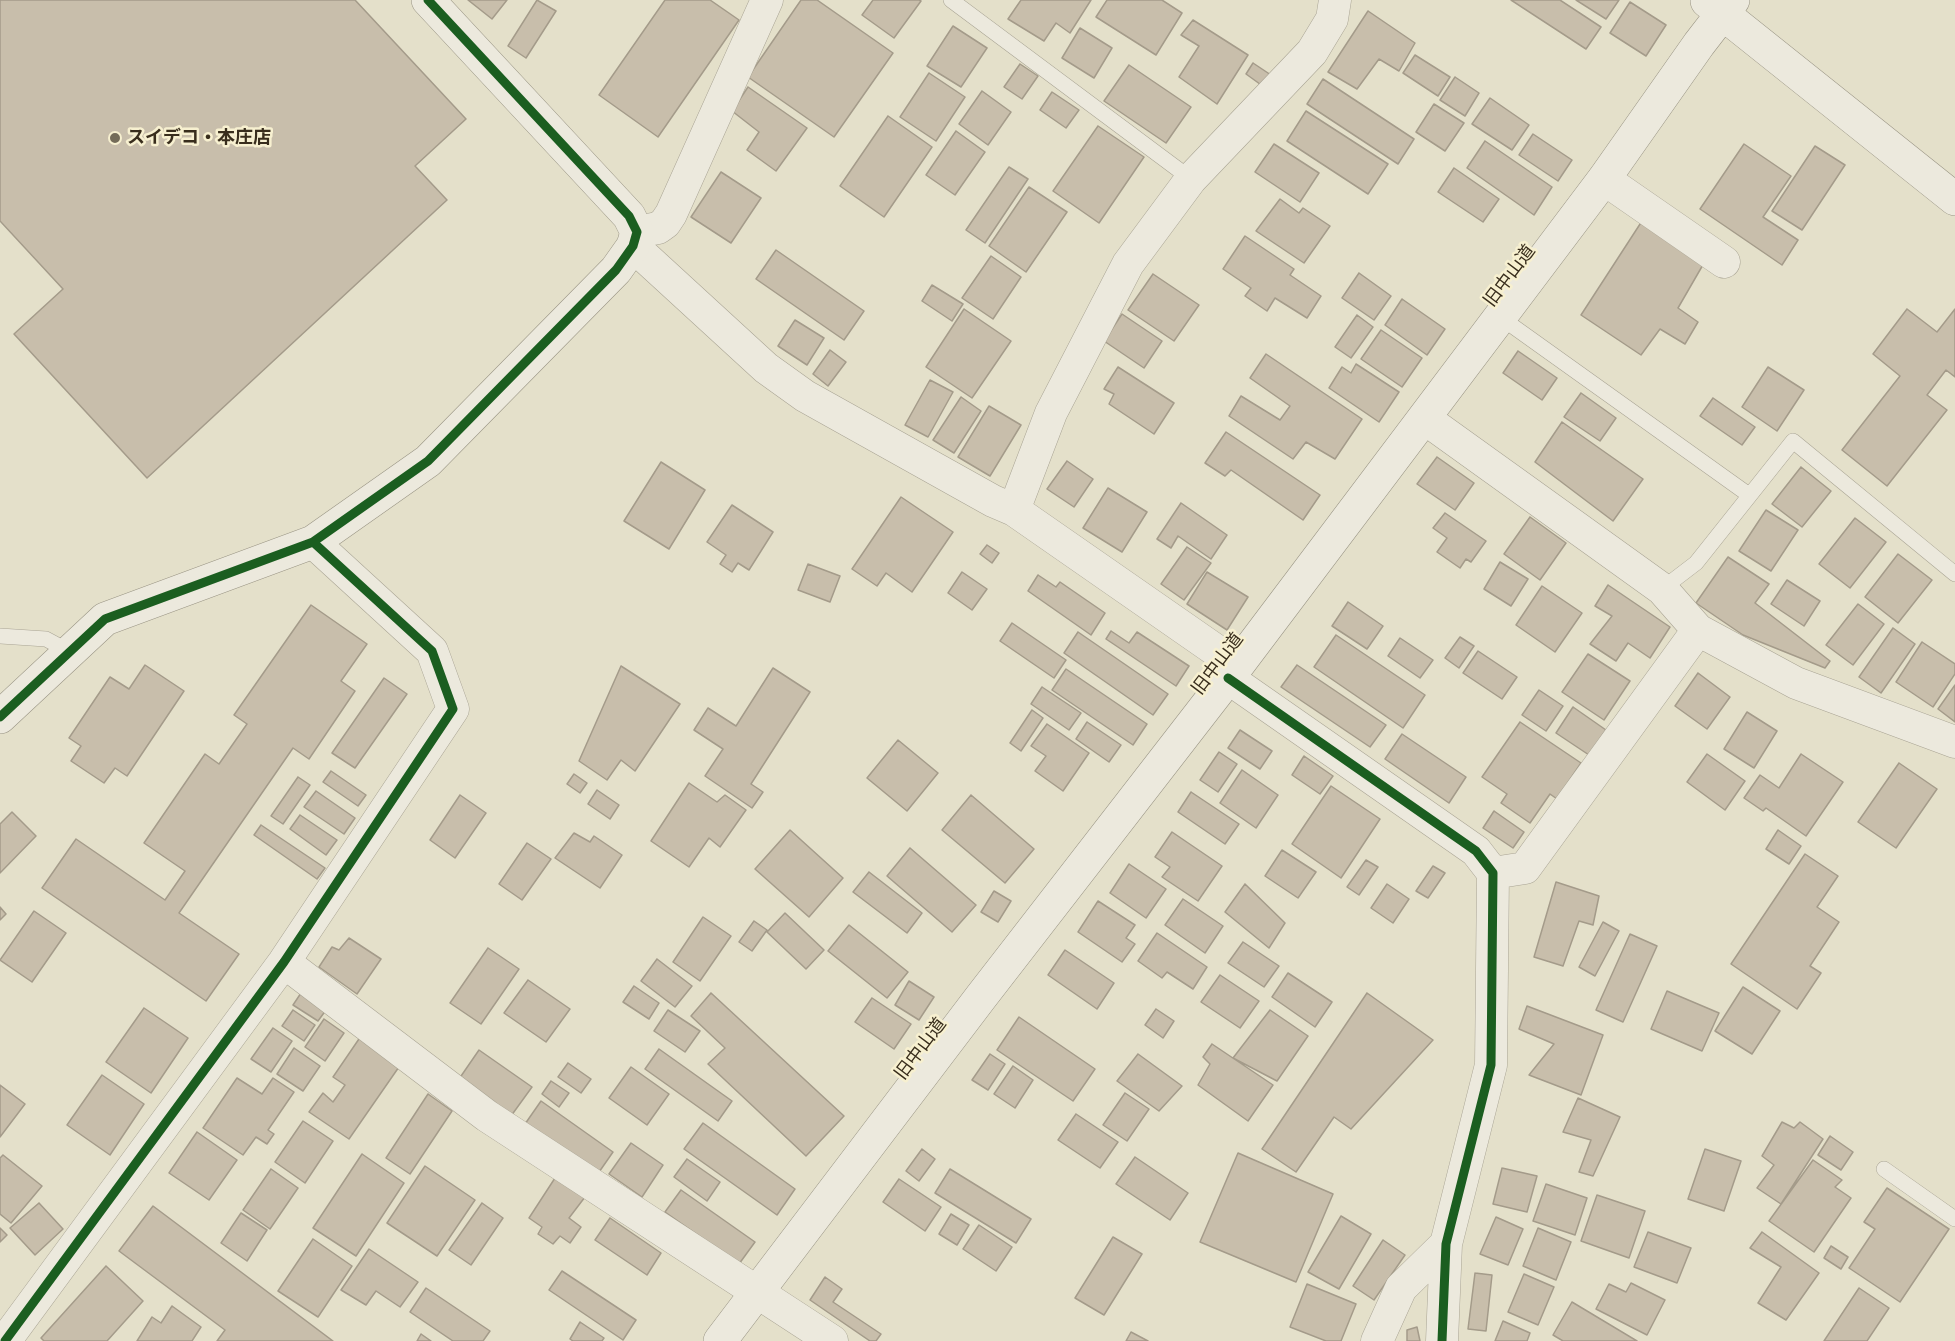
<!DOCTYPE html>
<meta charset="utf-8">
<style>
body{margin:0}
canvas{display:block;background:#e4e0ca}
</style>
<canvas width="1955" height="1341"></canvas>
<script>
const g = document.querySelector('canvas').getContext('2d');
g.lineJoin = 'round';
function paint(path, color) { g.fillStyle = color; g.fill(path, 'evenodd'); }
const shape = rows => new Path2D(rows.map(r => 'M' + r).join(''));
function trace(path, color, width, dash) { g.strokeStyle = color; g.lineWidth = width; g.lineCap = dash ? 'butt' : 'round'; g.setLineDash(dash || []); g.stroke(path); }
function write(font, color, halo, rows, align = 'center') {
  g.font = font + ' Bitter,"Noto Sans JP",serif'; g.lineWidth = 5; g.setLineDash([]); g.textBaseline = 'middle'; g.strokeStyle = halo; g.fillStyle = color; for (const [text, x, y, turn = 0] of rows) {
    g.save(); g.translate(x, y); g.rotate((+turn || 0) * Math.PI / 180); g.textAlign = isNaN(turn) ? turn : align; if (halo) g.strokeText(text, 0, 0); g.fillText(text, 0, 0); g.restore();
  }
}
const building = shape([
 [0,0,355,0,466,119,415,166,447,200,147,478,14,334,63,289,0,221,0,0],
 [468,0,507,0,492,19,468,0],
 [537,0,556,11,526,58,508,46,537,0],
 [665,0,710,0,739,20,658,137,599,95,665,0],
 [801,0,817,0,893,53,834,137,748,77,801,0],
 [873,0,919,0,921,1,894,38,862,15,873,0],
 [1021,0,1091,0,1070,33,1056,23,1044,41,1008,19,1021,0],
 [1107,0,1162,0,1182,13,1156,55,1096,17,1107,0],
 [1511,0,1560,0,1601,27,1586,49,1511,0],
 [1576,0,1619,0,1606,19,1576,0],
 [1630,2,1666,25,1646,56,1610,33,1630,2],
 [1368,11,1415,43,1399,71,1379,59,1357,89,1328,72,1368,11],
 [1193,20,1248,55,1217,104,1179,77,1199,46,1181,35,1193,20],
 [953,26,987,48,961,87,927,66,953,26],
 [1080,28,1112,48,1094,78,1062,58,1080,28],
 [1415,55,1450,77,1438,96,1403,73,1415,55],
 [1253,63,1271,75,1264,87,1246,74,1253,63],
 [1020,64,1038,76,1022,99,1004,87,1020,64],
 [1129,65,1191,107,1166,143,1104,101,1129,65],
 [929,73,965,97,936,141,900,117,929,73],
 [1455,77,1479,93,1465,116,1440,100,1455,77],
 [1323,79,1414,139,1398,164,1307,104,1323,79],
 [748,87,807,128,776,171,747,150,759,132,732,111,748,87],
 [982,91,1011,112,988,145,959,124,982,91],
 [1052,92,1079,110,1066,128,1040,110,1052,92],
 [1490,98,1529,125,1512,150,1472,124,1490,98],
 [1434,104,1464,123,1445,151,1416,132,1434,104],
 [1306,111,1388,164,1368,194,1287,141,1306,111],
 [888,116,932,147,884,217,840,186,888,116],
 [1098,126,1144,157,1099,223,1053,191,1098,126],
 [956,131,985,152,955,195,926,175,956,131],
 [1533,134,1572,160,1558,181,1519,155,1533,134],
 [1485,141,1552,187,1534,215,1467,168,1485,141],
 [1274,144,1319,173,1300,202,1255,172,1274,144],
 [1744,144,1791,176,1763,217,1798,240,1782,265,1700,209,1744,144],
 [1815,146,1845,165,1802,230,1772,211,1815,146],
 [1009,167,1028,179,985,243,966,230,1009,167],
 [1454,168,1499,199,1483,222,1438,192,1454,168],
 [721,172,761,198,731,243,691,217,721,172],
 [1029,187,1067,212,1026,272,989,246,1029,187],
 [1280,199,1299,213,1303,208,1330,226,1304,263,1256,231,1280,199],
 [1642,221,1704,263,1678,308,1698,322,1685,344,1660,329,1641,355,1581,315,1642,221],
 [1245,236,1294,269,1290,275,1321,296,1307,318,1275,298,1267,311,1245,296,1251,288,1223,269,1245,236],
 [776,250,864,311,844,340,756,279,776,250],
 [991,256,1021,277,993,319,962,298,991,256],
 [1359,273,1391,296,1374,320,1342,298,1359,273],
 [1153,274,1199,305,1174,341,1128,310,1153,274],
 [932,285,963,304,952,321,922,301,932,285],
 [1402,299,1445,329,1427,355,1385,325,1402,299],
 [964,309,1011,341,972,398,926,367,964,309],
 [1907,309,1937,332,1955,309,1955,377,1946,370,1927,395,1947,410,1887,486,1842,450,1900,376,1873,354,1907,309],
 [1122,314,1162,341,1144,368,1104,341,1122,314],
 [1357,315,1373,327,1351,358,1335,347,1357,315],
 [795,320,824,338,807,365,778,346,795,320],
 [1381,330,1422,358,1402,387,1361,359,1381,330],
 [830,350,846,362,828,386,813,374,830,350],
 [1518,351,1557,378,1542,400,1503,373,1518,351],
 [1266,354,1362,419,1335,459,1306,442,1293,459,1229,416,1241,396,1280,420,1290,406,1250,378,1266,354],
 [1356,364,1399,392,1379,422,1329,388,1342,367,1351,373,1356,364],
 [1118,367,1174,403,1154,434,1109,404,1114,394,1104,389,1118,367],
 [1768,367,1804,390,1777,431,1742,407,1768,367],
 [930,380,953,392,928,437,905,425,930,380],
 [1581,393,1616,418,1600,441,1564,417,1581,393],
 [961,397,981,411,954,453,933,440,961,397],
 [1713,398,1755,427,1742,445,1700,416,1713,398],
 [989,406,1021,425,990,476,958,457,989,406],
 [1562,422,1643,479,1613,521,1535,462,1562,422],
 [1226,432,1320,495,1303,520,1231,470,1225,476,1205,463,1226,432],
 [1437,457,1474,483,1455,510,1417,484,1437,457],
 [1067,461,1093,479,1074,507,1047,489,1067,461],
 [661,462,705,490,669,549,624,521,661,462],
 [1801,467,1831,491,1802,527,1772,504,1801,467],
 [1108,488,1147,512,1122,552,1083,528,1108,488],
 [901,497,953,532,912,592,886,573,877,586,852,569,901,497],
 [1181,503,1227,535,1211,559,1178,536,1171,548,1157,539,1181,503],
 [732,505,773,532,749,570,738,563,732,572,720,564,726,555,707,542,732,505],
 [1766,510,1798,530,1771,571,1739,551,1766,510],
 [1445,513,1486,541,1471,562,1466,559,1460,568,1437,552,1447,538,1433,528,1445,513],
 [1530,517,1566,543,1540,580,1504,554,1530,517],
 [1855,518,1886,542,1850,588,1819,564,1855,518],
 [987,545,999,553,992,563,980,554,987,545],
 [1187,547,1211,563,1184,600,1161,584,1187,547],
 [1898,554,1932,580,1898,623,1865,597,1898,554],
 [1728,557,1769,584,1755,603,1830,661,1825,668,1743,635,1696,603,1728,557],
 [1500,562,1528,579,1511,606,1484,589,1500,562],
 [808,564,840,576,830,602,798,590,808,564],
 [962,572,987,589,972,610,948,593,962,572],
 [1207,572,1248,597,1227,630,1187,604,1207,572],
 [1038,575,1056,587,1060,582,1105,613,1091,635,1028,591,1038,575],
 [1787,580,1820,601,1804,626,1771,604,1787,580],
 [1608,585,1670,627,1650,658,1628,643,1616,661,1590,644,1612,616,1595,606,1608,585],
 [1542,586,1582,613,1555,652,1516,625,1542,586],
 [1348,602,1383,626,1367,649,1332,626,1348,602],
 [1858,604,1884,624,1853,665,1826,645,1858,604],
 [311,605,367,644,341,681,355,691,309,759,293,748,179,913,239,954,206,1001,42,888,76,839,165,900,185,871,144,843,205,754,219,764,247,724,234,715,311,605],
 [1012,623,1066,660,1054,678,1000,641,1012,623],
 [1893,628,1915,644,1881,693,1859,677,1893,628],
 [1111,631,1129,643,1137,632,1189,666,1176,686,1106,639,1111,631],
 [1078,632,1168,694,1153,715,1064,653,1078,632],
 [1336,635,1425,695,1403,728,1314,667,1336,635],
 [1460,637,1474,646,1459,668,1445,658,1460,637],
 [1400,638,1433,660,1420,678,1388,656,1400,638],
 [1922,642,1955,664,1955,674,1933,707,1896,682,1922,642],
 [1478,651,1517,677,1502,699,1463,673,1478,651],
 [1588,654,1630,681,1604,720,1562,692,1588,654],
 [145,665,184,691,127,776,115,768,104,783,71,761,81,746,69,738,110,677,129,689,145,665],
 [1297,665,1386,725,1370,747,1281,687,1297,665],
 [621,666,680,704,635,771,621,760,607,780,579,761,621,666],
 [773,668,810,692,751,784,763,792,752,808,705,776,723,749,694,730,708,708,736,726,773,668],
 [1066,669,1147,724,1133,745,1052,690,1066,669],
 [1698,673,1730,697,1707,729,1675,706,1698,673],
 [384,678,407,694,355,768,332,753,384,678],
 [1955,685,1955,722,1938,709,1955,685],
 [1042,687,1081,713,1069,730,1031,704,1042,687],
 [1539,690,1563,706,1546,731,1522,715,1539,690],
 [1573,707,1606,730,1589,755,1556,733,1573,707],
 [1032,710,1043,718,1021,751,1010,743,1032,710],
 [1747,712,1777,731,1754,768,1724,749,1747,712],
 [1087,722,1121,745,1109,762,1076,739,1087,722],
 [1520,722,1581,763,1557,799,1550,794,1530,823,1501,803,1507,794,1482,777,1520,722],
 [1047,724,1089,753,1063,791,1035,771,1046,756,1031,746,1047,724],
 [1240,730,1272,751,1260,769,1228,748,1240,730],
 [1402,734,1466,777,1449,803,1385,759,1402,734],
 [898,740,938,773,907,811,867,778,898,740],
 [1219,752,1237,764,1218,792,1200,780,1219,752],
 [1707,754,1745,781,1725,810,1687,782,1707,754],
 [1801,754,1843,782,1806,836,1766,808,1763,811,1744,798,1760,775,1779,788,1801,754],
 [1304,756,1333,776,1320,794,1292,775,1304,756],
 [1899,763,1937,789,1896,848,1858,822,1899,763],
 [1242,770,1278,795,1256,828,1220,803,1242,770],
 [331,771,366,795,358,806,323,782,331,771],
 [574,774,587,783,580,793,567,784,574,774],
 [298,777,310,785,283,824,271,816,298,777],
 [689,783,717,802,725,795,746,810,720,847,709,838,689,867,651,841,689,783],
 [1331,786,1380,819,1341,878,1292,844,1331,786],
 [597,790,619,805,610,819,588,804,597,790],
 [316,791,355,818,344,834,304,807,316,791],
 [1191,792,1239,824,1225,844,1178,812,1191,792],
 [460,795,486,813,455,858,430,840,460,795],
 [971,795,1034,849,1005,883,942,830,971,795],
 [1494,811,1524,832,1513,848,1483,828,1494,811],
 [12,812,36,836,0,873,0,824,12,812],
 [300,815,337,840,326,855,290,829,300,815],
 [261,825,325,868,317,879,254,835,261,825],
 [790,830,843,878,809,917,755,869,790,830],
 [1778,830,1801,846,1789,864,1766,849,1778,830],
 [1172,832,1222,866,1198,901,1162,877,1170,867,1155,857,1172,832],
 [574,833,590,842,594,836,622,855,600,888,555,858,574,833],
 [527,843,551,859,522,900,499,884,527,843],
 [910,848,976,905,952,932,887,876,910,848],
 [1282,850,1316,872,1298,898,1265,876,1282,850],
 [1805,854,1838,876,1817,907,1839,922,1810,966,1821,973,1797,1009,1731,964,1805,854],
 [1366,860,1378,867,1359,895,1347,887,1366,860],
 [1129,864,1166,889,1146,918,1110,893,1129,864],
 [1433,866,1445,873,1428,898,1416,891,1433,866],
 [869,872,922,913,907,933,853,892,869,872],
 [1556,882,1599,896,1593,925,1579,921,1563,966,1534,957,1556,882],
 [1245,884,1285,923,1269,948,1225,912,1245,884],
 [1387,884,1409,899,1393,923,1371,908,1387,884],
 [994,891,1011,901,998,922,981,912,994,891],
 [1183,899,1223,926,1205,953,1165,925,1183,899],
 [1098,901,1135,925,1126,938,1135,944,1122,962,1078,932,1098,901],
 [0,907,6,914,0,920,0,907],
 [34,911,66,933,32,982,0,960,34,911],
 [785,913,824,950,806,969,767,932,785,913],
 [703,917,731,936,700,981,673,962,703,917],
 [754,921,767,930,752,951,739,942,754,921],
 [1603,922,1619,931,1595,976,1579,967,1603,922],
 [849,925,908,972,887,998,828,951,849,925],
 [1157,933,1207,967,1193,989,1167,972,1162,978,1138,961,1157,933],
 [1630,934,1657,946,1623,1022,1596,1010,1630,934],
 [349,938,381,959,357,994,319,967,332,947,339,950,349,938],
 [1243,942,1279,966,1264,987,1228,963,1243,942],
 [488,948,519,969,481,1024,450,1003,488,948],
 [1065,950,1114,983,1097,1009,1048,975,1065,950],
 [657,959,692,986,675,1007,641,981,657,959],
 [1288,973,1332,1002,1315,1027,1272,997,1288,973],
 [1220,975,1259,1001,1240,1028,1201,1002,1220,975],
 [528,980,570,1009,546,1042,504,1013,528,980],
 [909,981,934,997,919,1020,895,1005,909,981],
 [634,986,659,1003,649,1019,623,1002,634,986],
 [1743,987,1780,1011,1752,1054,1715,1031,1743,987],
 [1667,991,1719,1013,1702,1051,1651,1029,1667,991],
 [301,993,326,1010,318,1021,293,1005,301,993],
 [711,993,844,1116,806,1156,708,1064,725,1048,691,1016,711,993],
 [1367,993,1433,1040,1351,1129,1334,1117,1296,1172,1262,1149,1367,993],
 [872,998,911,1024,894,1049,855,1022,872,998],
 [1527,1006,1603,1035,1581,1095,1529,1075,1554,1044,1519,1029,1527,1006],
 [144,1008,188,1038,151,1093,106,1062,144,1008],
 [1156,1009,1174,1021,1163,1038,1145,1025,1156,1009],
 [293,1010,315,1025,304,1041,282,1026,293,1010],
 [668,1010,700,1031,685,1052,654,1031,668,1010],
 [1270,1010,1308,1036,1277,1081,1233,1058,1270,1010],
 [1019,1017,1095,1069,1073,1101,997,1050,1019,1017],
 [324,1019,344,1033,325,1061,305,1047,324,1019],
 [273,1028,292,1041,271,1072,251,1059,273,1028],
 [361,1036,401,1064,349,1139,309,1112,323,1093,333,1102,345,1085,333,1077,361,1036],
 [1212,1044,1273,1085,1248,1121,1198,1085,1210,1064,1203,1057,1212,1044],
 [294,1048,320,1066,303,1091,277,1074,294,1048],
 [659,1049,732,1101,718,1121,645,1069,659,1049],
 [479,1050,532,1087,511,1116,459,1079,479,1050],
 [990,1054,1005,1064,988,1090,972,1080,990,1054],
 [1138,1054,1182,1086,1159,1111,1117,1081,1138,1054],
 [568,1063,591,1079,581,1093,558,1077,568,1063],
 [1013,1066,1033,1080,1015,1108,994,1094,1013,1066],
 [631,1067,669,1094,647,1125,609,1098,631,1067],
 [102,1075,144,1104,110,1155,67,1125,102,1075],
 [237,1078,262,1094,273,1078,294,1092,268,1130,274,1134,267,1144,256,1137,243,1155,203,1128,237,1078],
 [551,1081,569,1093,559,1107,542,1094,551,1081],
 [0,1085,25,1104,0,1137,0,1085],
 [1125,1093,1149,1109,1127,1141,1103,1125,1125,1093],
 [428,1094,452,1111,410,1174,386,1158,428,1094],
 [1578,1098,1620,1117,1593,1176,1579,1172,1591,1140,1563,1132,1578,1098],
 [541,1101,613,1152,597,1175,525,1124,541,1101],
 [1076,1114,1118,1142,1100,1168,1058,1140,1076,1114],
 [303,1121,333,1141,305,1183,275,1162,303,1121],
 [1782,1122,1794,1128,1800,1122,1823,1139,1781,1204,1757,1188,1774,1165,1762,1156,1782,1122],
 [703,1123,795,1189,777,1215,684,1149,703,1123],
 [197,1132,237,1160,209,1200,169,1173,197,1132],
 [1830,1136,1853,1152,1841,1170,1818,1155,1830,1136],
 [631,1143,663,1165,642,1197,609,1174,631,1143],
 [922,1149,935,1159,919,1181,906,1171,922,1149],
 [1705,1149,1741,1161,1724,1211,1688,1199,1705,1149],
 [1238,1153,1333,1194,1296,1282,1200,1242,1238,1153],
 [362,1154,404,1183,356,1256,313,1228,362,1154],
 [3,1155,42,1186,11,1223,0,1214,0,1158,3,1155],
 [1135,1157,1188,1193,1170,1220,1116,1184,1135,1157],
 [687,1159,720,1182,707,1201,674,1177,687,1159],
 [1813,1160,1842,1180,1835,1187,1851,1198,1814,1252,1769,1221,1813,1160],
 [425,1166,475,1200,437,1256,387,1223,425,1166],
 [1502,1168,1537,1176,1527,1212,1493,1204,1502,1168],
 [271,1169,298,1188,270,1229,243,1210,271,1169],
 [950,1169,1031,1219,1016,1243,935,1193,950,1169],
 [555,1178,585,1197,569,1218,581,1227,570,1243,560,1236,553,1244,538,1234,542,1227,529,1218,555,1178],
 [899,1179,941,1207,925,1231,883,1202,899,1179],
 [1546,1184,1587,1198,1575,1235,1533,1221,1546,1184],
 [1887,1188,1949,1229,1900,1302,1849,1268,1875,1229,1864,1222,1887,1188],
 [681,1190,755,1242,739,1264,665,1212,681,1190],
 [1597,1195,1645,1211,1629,1258,1581,1241,1597,1195],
 [39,1203,63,1229,35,1255,10,1228,39,1203],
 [482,1203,503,1218,471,1265,449,1250,482,1203],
 [153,1206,333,1341,217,1341,225,1330,119,1251,153,1206],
 [241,1213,267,1230,247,1261,221,1243,241,1213],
 [951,1214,969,1225,957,1245,939,1234,951,1214],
 [1341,1216,1371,1234,1339,1289,1308,1272,1341,1216],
 [1496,1217,1523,1229,1508,1265,1480,1254,1496,1217],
 [610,1218,661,1253,647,1275,595,1240,610,1218],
 [979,1225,1012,1247,996,1271,963,1249,979,1225],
 [0,1228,7,1235,0,1242,0,1228],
 [1538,1228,1571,1242,1556,1280,1523,1266,1538,1228],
 [1648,1232,1691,1248,1677,1283,1634,1267,1648,1232],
 [1762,1232,1819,1273,1786,1320,1758,1303,1781,1267,1750,1248,1762,1232],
 [1113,1237,1142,1254,1104,1315,1075,1298,1113,1237],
 [313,1239,352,1266,318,1317,278,1291,313,1239],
 [1383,1240,1405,1255,1374,1300,1353,1286,1383,1240],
 [1831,1246,1848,1257,1841,1269,1824,1258,1831,1246],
 [369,1249,418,1282,400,1307,376,1291,366,1305,341,1290,369,1249],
 [106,1266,143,1301,107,1341,44,1341,41,1338,106,1266],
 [562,1271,636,1320,623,1340,549,1290,562,1271],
 [1475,1273,1492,1275,1486,1331,1468,1329,1475,1273],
 [1524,1274,1554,1287,1538,1325,1508,1312,1524,1274],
 [825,1277,842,1289,833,1302,881,1334,876,1341,870,1341,810,1300,825,1277],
 [1631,1283,1665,1300,1647,1335,1596,1309,1609,1284,1626,1292,1631,1283],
 [1307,1284,1356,1304,1341,1341,1326,1341,1290,1327,1307,1284],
 [426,1288,490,1331,483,1341,453,1341,410,1312,426,1288],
 [1859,1288,1889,1308,1867,1341,1824,1341,1859,1288],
 [1572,1302,1637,1341,1563,1341,1553,1335,1572,1302],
 [172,1306,201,1327,192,1341,137,1341,152,1317,161,1323,172,1306],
 [1503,1321,1530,1333,1527,1341,1495,1341,1503,1321],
 [580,1322,604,1338,602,1341,573,1341,570,1339,580,1322],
 [1417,1327,1420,1341,1407,1341,1407,1330,1417,1327],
 [1131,1332,1148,1341,1126,1341,1131,1332],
 [421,1334,431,1341,417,1341,421,1334]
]);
paint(building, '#c8beab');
trace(building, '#a49b8a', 1.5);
const lane = shape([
 [951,0,1191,179],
 [1500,317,1749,495],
 [1662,589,1696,563,1793,441,1955,574],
 [0,636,46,639,70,652],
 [1884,1169,1955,1219]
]);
const street = shape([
 [1604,179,1724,262],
 [637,232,658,228,665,223,671,214,767,0],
 [633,246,766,368,805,396,993,501,1014,510,1237,665],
 [1424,418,1662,589,1698,630,1796,683,1955,742],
 [1014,510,1051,413,1128,264,1191,179,1312,52,1332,19,1335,0],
 [1228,678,1476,851,1493,873,1491,1065,1446,1244,1442,1341],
 [1493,873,1525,868,1698,630],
 [284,962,487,1116,832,1341],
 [5,1341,284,962,453,709,432,651,313,542],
 [1377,1341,1401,1288,1446,1244]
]);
const secondary = shape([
 [1707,1,1955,199],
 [0,717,105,619,313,542,428,461,616,270,633,246,637,232,629,216,428,0],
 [720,1341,981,997,1228,678,1604,179,1699,44,1733,0]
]);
trace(lane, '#a9a494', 16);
trace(street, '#a9a494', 33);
trace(secondary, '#999484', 34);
trace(lane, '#ece9dd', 15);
trace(street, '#ece9dd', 32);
trace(secondary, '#ece9dd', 33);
trace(shape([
 [1228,678,1476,851,1493,873,1491,1065,1446,1244,1442,1341],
 [0,717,105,619,313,542,428,461,616,270,633,246,637,232,629,216,428,0],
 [5,1341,284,962,453,709,432,651,313,542]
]), '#1b5e20', 9);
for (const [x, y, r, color] of [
 [115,138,6,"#746c59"]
]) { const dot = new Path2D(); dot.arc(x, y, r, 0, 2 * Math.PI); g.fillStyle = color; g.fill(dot); trace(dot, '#f7f0d0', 2); }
write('bold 18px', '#382d1c', '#f7f0d0', [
 ["スイデコ・本庄店",127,138]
], 'left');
write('18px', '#382d1c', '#f7f0d0', [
 ["旧中山道",1510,276,-53],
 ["旧中山道",1218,664,-53],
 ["旧中山道",921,1049,-53]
]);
</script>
